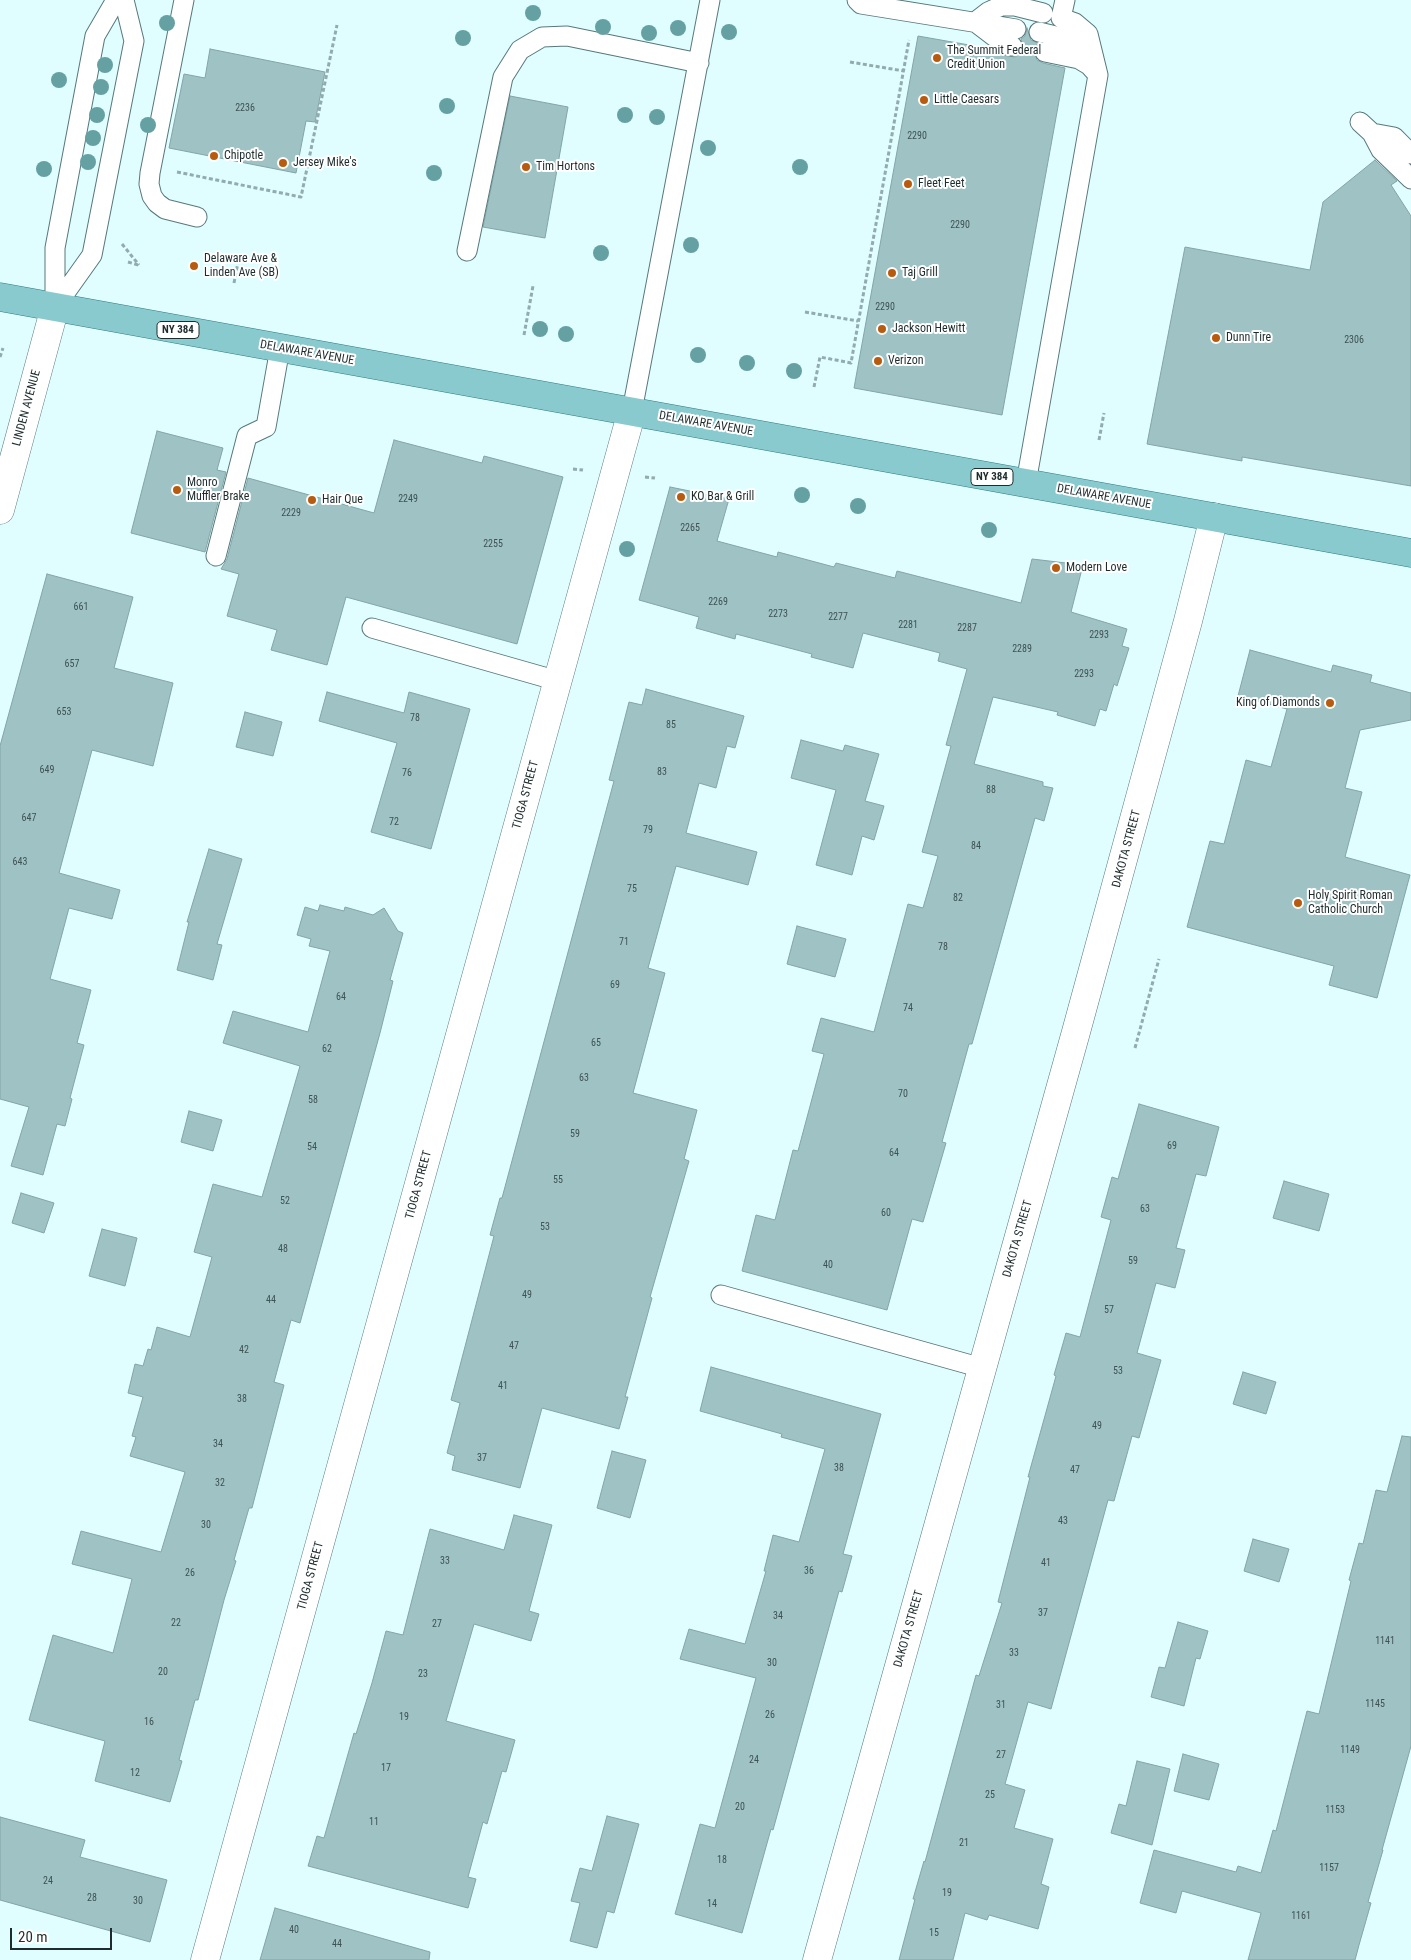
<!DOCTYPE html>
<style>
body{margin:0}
#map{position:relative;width:1411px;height:1960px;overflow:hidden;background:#e0fdff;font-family:"Roboto Condensed",sans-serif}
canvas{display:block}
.scale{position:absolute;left:10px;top:1928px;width:102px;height:22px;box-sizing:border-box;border:2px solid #1e2c2d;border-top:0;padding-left:6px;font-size:15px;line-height:18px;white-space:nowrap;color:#1e2c2d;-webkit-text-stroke:4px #fff;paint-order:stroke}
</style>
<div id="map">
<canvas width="1411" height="1960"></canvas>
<div class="scale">20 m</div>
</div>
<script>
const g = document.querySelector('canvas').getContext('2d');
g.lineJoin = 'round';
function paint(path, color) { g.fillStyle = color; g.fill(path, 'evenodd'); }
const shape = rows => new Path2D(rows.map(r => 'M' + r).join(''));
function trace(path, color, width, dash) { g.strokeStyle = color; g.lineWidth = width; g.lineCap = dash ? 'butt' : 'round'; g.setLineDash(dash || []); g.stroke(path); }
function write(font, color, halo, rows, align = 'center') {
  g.font = font + ' "Roboto Condensed",sans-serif'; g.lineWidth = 4; g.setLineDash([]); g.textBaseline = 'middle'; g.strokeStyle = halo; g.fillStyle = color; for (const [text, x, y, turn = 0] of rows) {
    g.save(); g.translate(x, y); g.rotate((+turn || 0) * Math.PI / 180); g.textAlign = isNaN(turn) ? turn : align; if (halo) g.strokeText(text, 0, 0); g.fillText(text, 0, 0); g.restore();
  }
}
const building = shape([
 [1027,28,1031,40,1038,43,1034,50,1037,60,1043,63,1065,68,1002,415,854,388,918,36,992,49,1001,55,1015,57,1020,54,1023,49,1021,39,1025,36,1027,28],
 [210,49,325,72,315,122,306,121,296,173,169,148,184,74,205,78,210,49],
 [510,96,568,107,545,238,483,227,510,96],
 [1375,160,1397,181,1391,185,1411,216,1411,486,1242,457,1242,461,1147,444,1185,247,1310,270,1323,202,1375,160],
 [157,431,223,448,217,470,226,472,205,552,131,533,157,431],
 [394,440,482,463,484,456,563,477,517,644,346,597,327,665,271,650,277,630,227,616,239,574,221,569,227,559,248,478,374,513,394,440],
 [670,487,729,499,717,541,777,557,778,552,834,567,836,563,895,578,897,571,1021,603,1032,559,1083,565,1071,612,1127,629,1122,646,1129,648,1117,686,1114,684,1106,711,1100,709,1095,726,1057,715,1058,712,993,697,974,764,1043,782,1043,786,1053,788,1044,821,1035,818,972,1044,969,1044,942,1142,946,1143,923,1222,912,1219,887,1310,742,1271,756,1215,775,1220,793,1150,798,1151,824,1054,812,1051,821,1018,874,1032,908,904,923,908,938,856,922,852,951,746,946,745,967,669,938,661,940,653,863,633,853,668,811,657,812,654,736,634,735,639,696,628,699,617,639,600,670,487],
 [47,574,133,597,114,668,173,683,153,766,92,750,59,873,120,890,112,919,69,908,50,979,91,990,77,1043,84,1045,70,1098,72,1099,65,1126,57,1124,43,1175,11,1166,29,1107,0,1099,0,746,47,574],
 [1250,650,1331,672,1333,665,1372,675,1370,682,1411,693,1411,720,1360,730,1345,788,1362,792,1345,857,1410,875,1377,998,1329,985,1334,966,1187,927,1210,841,1224,844,1246,760,1271,767,1287,709,1238,696,1250,650],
 [646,689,744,716,735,748,727,746,716,788,699,783,686,833,757,852,748,885,676,866,648,968,665,973,633,1093,697,1110,684,1159,689,1161,650,1297,652,1298,625,1397,628,1397,619,1429,542,1408,520,1488,452,1470,455,1456,447,1453,460,1403,451,1400,494,1236,490,1235,500,1198,502,1198,614,781,609,780,629,702,642,705,646,689],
 [327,692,404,713,409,692,470,709,431,849,371,832,397,743,319,721,327,692],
 [245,712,282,722,273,756,236,747,245,712],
 [801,740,843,751,845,745,879,754,865,801,884,806,874,840,862,836,852,875,816,865,836,790,791,778,801,740],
 [209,849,242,859,217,944,222,945,213,980,177,970,189,922,187,922,209,849],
 [320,905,344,911,345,907,373,915,384,908,398,931,403,933,390,980,393,981,380,1033,300,1323,291,1320,274,1382,284,1385,252,1508,249,1508,234,1560,236,1561,224,1600,198,1700,195,1700,179,1760,182,1761,170,1802,95,1781,105,1741,29,1720,53,1635,113,1653,132,1579,72,1564,81,1531,161,1552,185,1472,130,1456,136,1437,132,1436,143,1397,128,1393,135,1364,143,1366,148,1349,151,1350,157,1327,190,1337,212,1257,194,1252,213,1184,262,1197,300,1066,223,1043,233,1011,308,1032,330,951,309,946,311,939,297,935,305,907,318,911,320,905],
 [797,926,846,939,835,977,787,964,797,926],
 [1139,1104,1219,1127,1206,1176,1196,1174,1176,1248,1185,1250,1175,1288,1156,1283,1137,1353,1161,1360,1139,1438,1132,1436,1114,1501,1108,1500,1051,1709,1028,1702,1005,1784,1025,1790,1014,1828,1053,1839,1041,1884,1049,1887,1038,1929,989,1915,987,1920,965,1913,953,1960,899,1960,915,1899,913,1899,924,1861,925,1862,976,1675,979,1676,1002,1603,998,1602,1030,1477,1028,1477,1056,1376,1054,1375,1066,1333,1080,1337,1111,1220,1101,1217,1112,1177,1118,1179,1139,1104],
 [189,1111,222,1120,213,1151,181,1142,189,1111],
 [1284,1181,1329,1194,1319,1231,1273,1218,1284,1181],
 [21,1193,54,1203,44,1233,12,1223,21,1193],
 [102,1229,137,1238,125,1286,89,1276,102,1229],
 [711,1367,881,1414,843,1554,852,1556,842,1592,839,1591,773,1830,771,1829,742,1933,675,1914,700,1824,715,1828,756,1678,680,1659,689,1629,745,1644,766,1571,764,1571,773,1535,799,1542,825,1449,781,1437,782,1434,700,1411,711,1367],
 [1243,1372,1276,1382,1266,1414,1233,1404,1243,1372],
 [1402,1436,1411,1437,1411,1746,1382,1850,1383,1850,1368,1902,1371,1903,1359,1945,1355,1960,1248,1960,1261,1913,1182,1891,1176,1913,1140,1903,1154,1850,1236,1872,1238,1866,1261,1873,1273,1830,1276,1831,1307,1711,1319,1714,1351,1581,1349,1580,1359,1543,1363,1544,1376,1490,1387,1492,1402,1436],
 [612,1451,646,1460,630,1518,597,1508,612,1451],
 [514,1515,552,1525,529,1611,539,1614,531,1641,474,1624,446,1721,515,1740,506,1772,502,1771,487,1824,483,1822,468,1877,476,1879,468,1908,308,1866,317,1836,324,1838,354,1733,356,1734,372,1683,386,1631,403,1635,430,1529,504,1550,514,1515],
 [1253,1539,1289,1549,1279,1582,1244,1571,1253,1539],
 [1178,1622,1208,1631,1200,1659,1196,1658,1184,1706,1151,1697,1159,1667,1165,1668,1178,1622],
 [1183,1754,1219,1764,1209,1800,1174,1791,1183,1754],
 [1137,1761,1170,1769,1152,1845,1111,1833,1119,1804,1126,1806,1137,1761],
 [607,1816,639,1824,614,1913,607,1911,597,1948,570,1941,580,1903,571,1901,580,1868,592,1871,607,1816],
 [0,1817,85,1840,80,1857,167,1880,150,1942,0,1900,0,1817],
 [275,1908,430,1952,429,1960,260,1960,275,1908]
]);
paint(building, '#9fc2c5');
trace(building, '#82a5a7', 1);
const lane = shape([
 [184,0,150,173,149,184,152,196,157,203,165,209,197,217],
 [857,0,861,4,1016,29],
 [1039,32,1076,41,1087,46,1093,55],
 [1012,46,1004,44,975,22,988,12,1001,6,1015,6,1043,13],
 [1045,52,1079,59,1089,65,1098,75],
 [1360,122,1372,133,1381,150,1411,179],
 [1372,133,1394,137,1411,154],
 [467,251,503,77,520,50,542,37,567,36,699,63],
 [55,307,92,255,134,41,124,0],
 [55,307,55,248,95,36,116,0],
 [632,411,710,0],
 [1026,483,1098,75,1088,34,1075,23,1061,18,1065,0],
 [216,556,247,436,266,427,280,348],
 [372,628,558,681],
 [721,1295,982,1368]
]);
const street = shape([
 [0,510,55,307],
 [205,1960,632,411],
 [817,1960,1076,1032,1188,621,1214,517]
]);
const primary = shape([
 [0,297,1411,553]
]);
trace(lane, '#57787b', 21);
trace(street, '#57787b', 29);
trace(primary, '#307c82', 29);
trace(shape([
 [850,62,904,71],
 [177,172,301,197,337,25],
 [122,244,139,265],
 [128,262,138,265],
 [234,283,238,262],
 [805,312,858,321],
 [524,335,533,286],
 [0,357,3,348],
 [814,387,820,357,851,363,909,40],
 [1099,440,1104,413],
 [573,469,583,470],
 [645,477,655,478],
 [1135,1048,1159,959]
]), '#93abac', 3, [4, 2.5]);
trace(lane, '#fff', 19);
trace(street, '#fff', 28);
trace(primary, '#89cacf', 28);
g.fillStyle = '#65a0a3';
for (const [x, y] of [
 [533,13],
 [167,23],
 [603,27],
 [678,28],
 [729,32],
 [649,33],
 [463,38],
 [105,65],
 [59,80],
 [101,87],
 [447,106],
 [97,115],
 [625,115],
 [657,117],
 [148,125],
 [93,138],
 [708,148],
 [88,162],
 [800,167],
 [44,169],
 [434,173],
 [691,245],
 [601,253],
 [540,329],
 [566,334],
 [698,355],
 [747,363],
 [794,371],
 [802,495],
 [858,506],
 [989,530],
 [627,549]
]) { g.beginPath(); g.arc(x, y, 8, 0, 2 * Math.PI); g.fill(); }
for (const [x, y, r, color] of [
 [937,58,5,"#b95b0e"],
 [924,100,5,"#b95b0e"],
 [214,156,5,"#b95b0e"],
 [283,163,5,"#b95b0e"],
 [526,167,5,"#b95b0e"],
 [908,184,5,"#b95b0e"],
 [194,266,5,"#b95b0e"],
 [892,273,5,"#b95b0e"],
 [882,329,5,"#b95b0e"],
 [1216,338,5,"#b95b0e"],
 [878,361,5,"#b95b0e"],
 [177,490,5,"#b95b0e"],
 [681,497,5,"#b95b0e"],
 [312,500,5,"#b95b0e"],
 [1056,568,5,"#b95b0e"],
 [1330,703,5,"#b95b0e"],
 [1298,903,5,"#b95b0e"]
]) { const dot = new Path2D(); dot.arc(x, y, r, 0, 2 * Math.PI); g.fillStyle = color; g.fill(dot); trace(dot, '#fff', 2); }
write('10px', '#3e5253', null, [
 ["2236",245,108],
 ["2290",917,136],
 ["2290",960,225],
 ["2290",885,307],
 ["2306",1354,340],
 ["2249",408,499],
 ["2229",291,513],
 ["2265",690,528],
 ["2255",493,544],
 ["2269",718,602],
 ["661",81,607],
 ["2273",778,614],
 ["2277",838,617],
 ["2281",908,625],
 ["2287",967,628],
 ["2293",1099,635],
 ["2289",1022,649],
 ["657",72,664],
 ["2293",1084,674],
 ["653",64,712],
 ["78",415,718],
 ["85",671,725],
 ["649",47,770],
 ["83",662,772],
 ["76",407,773],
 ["88",991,790],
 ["647",29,818],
 ["72",394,822],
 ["79",648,830],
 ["84",976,846],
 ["643",20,862],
 ["75",632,889],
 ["82",958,898],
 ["71",624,942],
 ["78",943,947],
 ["69",615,985],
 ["64",341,997],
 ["74",908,1008],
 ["65",596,1043],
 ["62",327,1049],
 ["63",584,1078],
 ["70",903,1094],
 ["58",313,1100],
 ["59",575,1134],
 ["69",1172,1146],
 ["54",312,1147],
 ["64",894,1153],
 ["55",558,1180],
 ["52",285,1201],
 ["63",1145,1209],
 ["60",886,1213],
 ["53",545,1227],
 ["48",283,1249],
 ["59",1133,1261],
 ["40",828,1265],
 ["49",527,1295],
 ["44",271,1300],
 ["57",1109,1310],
 ["47",514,1346],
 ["42",244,1350],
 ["53",1118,1371],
 ["41",503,1386],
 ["38",242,1399],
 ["49",1097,1426],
 ["34",218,1444],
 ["37",482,1458],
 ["38",839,1468],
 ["47",1075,1470],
 ["32",220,1483],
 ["43",1063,1521],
 ["30",206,1525],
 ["33",445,1561],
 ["41",1046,1563],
 ["36",809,1571],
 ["26",190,1573],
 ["37",1043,1613],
 ["34",778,1616],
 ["22",176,1623],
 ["27",437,1624],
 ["1141",1385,1641],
 ["33",1014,1653],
 ["30",772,1663],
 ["20",163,1672],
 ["23",423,1674],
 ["1145",1375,1704],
 ["31",1001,1705],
 ["26",770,1715],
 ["19",404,1717],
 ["16",149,1722],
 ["1149",1350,1750],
 ["27",1001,1755],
 ["24",754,1760],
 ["17",386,1768],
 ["12",135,1773],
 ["25",990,1795],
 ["20",740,1807],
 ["1153",1335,1810],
 ["11",374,1822],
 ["21",964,1843],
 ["18",722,1860],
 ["1157",1329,1868],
 ["24",48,1881],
 ["19",947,1893],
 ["28",92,1898],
 ["30",138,1901],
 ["14",712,1904],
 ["1161",1301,1916],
 ["40",294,1930],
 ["15",934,1933],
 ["44",337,1944]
]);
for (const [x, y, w] of [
 [178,330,42],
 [992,477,42]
]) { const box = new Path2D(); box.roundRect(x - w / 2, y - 8.5, w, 17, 4); g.fillStyle = '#fff'; g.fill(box); trace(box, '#1e2c2d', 1); }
write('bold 11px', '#1e2c2d', null, [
 ["NY 384",178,330],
 ["NY 384",992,477]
]);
write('12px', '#1e2c2d', '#fff', [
 ["The Summit Federal",947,51],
 ["Credit Union",947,65],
 ["Little Caesars",934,100],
 ["Chipotle",224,156],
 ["Jersey Mike's",293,163],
 ["Tim Hortons",536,167],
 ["Fleet Feet",918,184],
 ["Delaware Ave &",204,259],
 ["Linden Ave (SB)",204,273],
 ["Taj Grill",902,273],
 ["Jackson Hewitt",892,329],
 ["Dunn Tire",1226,338],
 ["Verizon",888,361],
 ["Monro",187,483],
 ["Muffler Brake",187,497],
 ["KO Bar & Grill",691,497],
 ["Hair Que",322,500],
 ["Modern Love",1066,568],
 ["King of Diamonds",1320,703,"right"],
 ["Holy Spirit Roman",1308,896],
 ["Catholic Church",1308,910]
], 'left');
write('12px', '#1e2c2d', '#fff', [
 ["DELAWARE AVENUE",307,353,10],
 ["LINDEN AVENUE",27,408,-75],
 ["DELAWARE AVENUE",706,424,10],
 ["DELAWARE AVENUE",1104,497,10],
 ["TIOGA STREET",526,795,-75],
 ["DAKOTA STREET",1127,849,-75],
 ["TIOGA STREET",419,1185,-75],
 ["DAKOTA STREET",1018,1239,-74],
 ["TIOGA STREET",311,1576,-75],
 ["DAKOTA STREET",909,1629,-74]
]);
</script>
